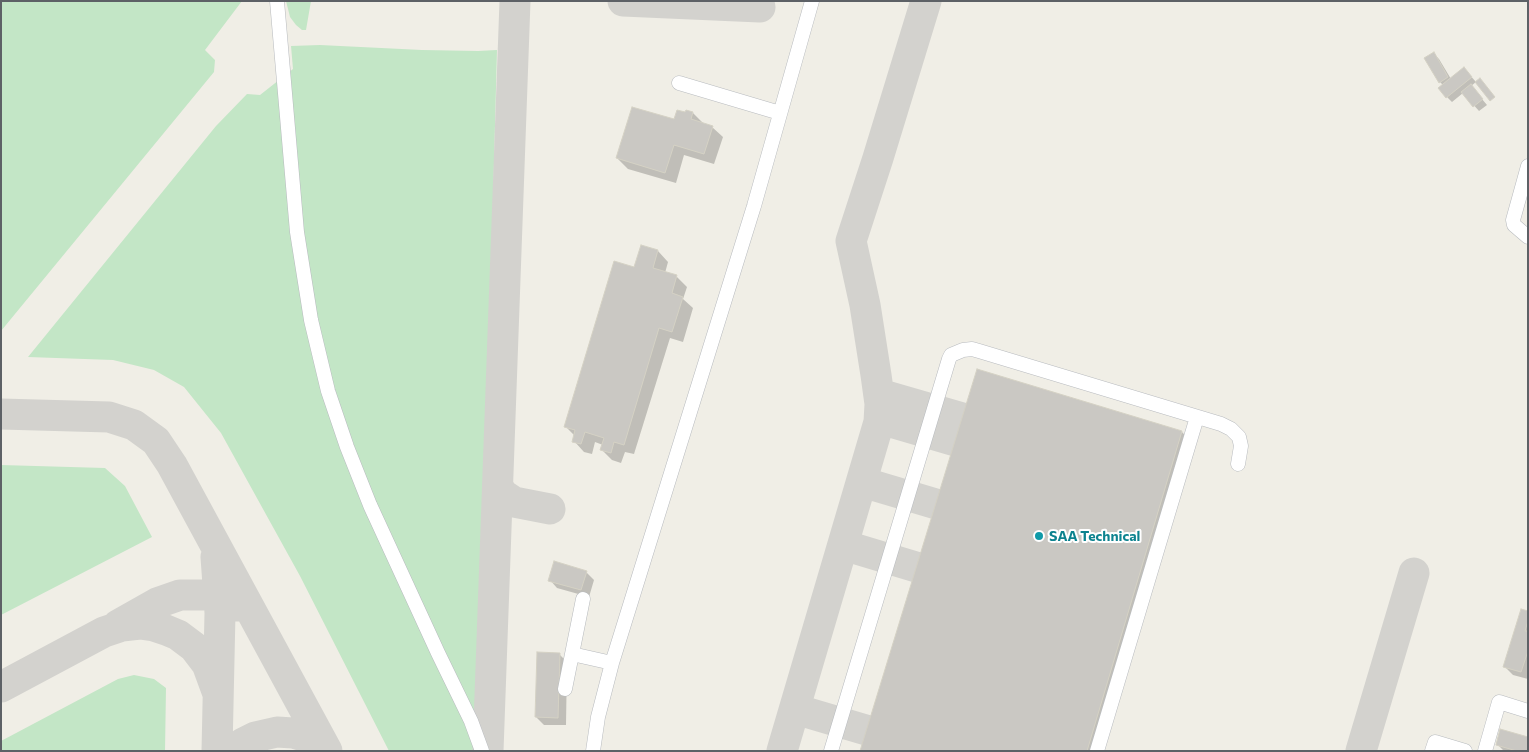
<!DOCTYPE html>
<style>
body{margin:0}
#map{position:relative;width:1529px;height:752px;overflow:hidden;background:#f0eee6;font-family:Commissioner,sans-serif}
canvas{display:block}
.frame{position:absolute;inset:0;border:2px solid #5d6166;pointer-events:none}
</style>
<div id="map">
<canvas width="1529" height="752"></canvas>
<div class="frame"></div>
</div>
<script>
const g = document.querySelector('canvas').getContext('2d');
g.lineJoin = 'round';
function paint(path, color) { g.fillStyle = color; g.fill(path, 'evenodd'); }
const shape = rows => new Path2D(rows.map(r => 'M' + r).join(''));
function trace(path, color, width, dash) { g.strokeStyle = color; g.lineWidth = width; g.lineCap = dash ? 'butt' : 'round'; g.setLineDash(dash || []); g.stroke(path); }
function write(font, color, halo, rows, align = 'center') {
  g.font = font + ' Commissioner,sans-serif'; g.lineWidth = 4; g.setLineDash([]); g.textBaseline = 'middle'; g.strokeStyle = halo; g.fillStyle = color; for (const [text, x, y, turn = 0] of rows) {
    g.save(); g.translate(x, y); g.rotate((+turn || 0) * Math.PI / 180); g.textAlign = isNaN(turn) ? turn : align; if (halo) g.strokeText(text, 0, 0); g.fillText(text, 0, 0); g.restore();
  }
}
paint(shape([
 [1,1,242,1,205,50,215,60,214,72,1,331],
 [286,1,311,1,306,30,302,30,296,25,290,17],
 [320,45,422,50,478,51,497,50,486,466,474,751,389,751,300,576,221,433,184,387,154,370,113,360,28,357,216,126,247,94,260,95,293,69,291,46],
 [1,465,105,468,125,486,152,537,1,615],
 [134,675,154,679,166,688,165,751,1,751,1,741,118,679]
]), '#c3e6c6');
paint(shape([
 [1434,54,1439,59,1451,79,1469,74,1476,82,1471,86,1487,105,1479,111,1463,93,1452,102,1447,97,1443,85,1440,82],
 [687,111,693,113,704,124,712,127,723,137,714,164,684,155,676,183,628,169,617,158,686,114],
 [642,247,658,251,668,262,665,273,676,276,687,287,683,299,693,308,683,342,670,338,634,454,625,452,621,463,612,460,602,450,603,445,595,442,592,454,584,452,574,441,575,436,566,427,635,269],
 [1182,432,1192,443,1101,751,861,751],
 [586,572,594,580,589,597,557,588,550,580],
 [1528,612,1528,679,1513,675,1505,667],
 [559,654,567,662,566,725,544,725,536,717],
 [1497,744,1528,751,1504,751]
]), '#0003');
trace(shape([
 [623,1,760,7],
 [879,394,962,418],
 [1,414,109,417,134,425,156,441,172,465,327,751],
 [880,419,955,441],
 [862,482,936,504],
 [498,486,502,494,514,502,550,509],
 [843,545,916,567],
 [216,557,220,613,217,751],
 [118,625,157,603,180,595,206,595,220,598,238,606],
 [1,687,104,632,122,626,140,624,154,626,166,630,178,635,194,647,207,664,218,694],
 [795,709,866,730],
 [234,751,243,743,255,737,277,732,293,733,303,736,319,745,325,751],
 [488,751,515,1],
 [782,751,879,422,880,404,876,375,865,305,851,241,878,158,926,1],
 [1361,751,1414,573]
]), '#d3d2ce', 31);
const building = shape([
 [1434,52,1448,77,1439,83,1424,58,1434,52],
 [1464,67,1472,77,1446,98,1438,88,1464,67],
 [1480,78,1495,97,1490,101,1475,82,1480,78],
 [1471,84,1483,99,1473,107,1461,92,1471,84],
 [632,107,674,119,677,110,685,112,686,110,693,112,691,119,713,126,704,154,674,145,665,173,616,158,632,107],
 [641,245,658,250,653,268,677,275,672,293,683,297,672,332,659,328,624,445,614,442,611,453,600,450,604,438,585,432,581,444,572,442,575,430,564,427,614,261,634,267,641,245],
 [977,369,1182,431,1087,751,860,751,977,369],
 [554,561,587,571,581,590,548,581,554,561],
 [1521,609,1528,611,1528,621,1525,631,1528,631,1528,651,1521,672,1503,667,1521,609],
 [537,652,560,653,558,718,535,717,537,652],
 [1500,729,1528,737,1528,751,1517,751,1496,745,1500,729]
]);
paint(building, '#cac8c3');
trace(building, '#d4d1c4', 1);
const minor = shape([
 [277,1,297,232,311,320,328,391,347,447,370,505,438,653,471,721,482,751],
 [679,83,780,113],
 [1528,166,1513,220,1514,225,1528,237],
 [583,599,572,654,612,663],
 [565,689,572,654],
 [593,751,598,717,612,663,754,206,812,1],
 [831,751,949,359,951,355,963,350,972,349,979,351,1221,424,1231,429,1239,437,1241,446,1238,464],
 [1097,751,1197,417],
 [1432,751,1435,742,1465,751],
 [1485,751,1499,702,1528,711]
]);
trace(minor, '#b8bbbf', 15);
trace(minor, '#fff', 14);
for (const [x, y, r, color] of [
 [1039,536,5,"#0f9aa8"]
]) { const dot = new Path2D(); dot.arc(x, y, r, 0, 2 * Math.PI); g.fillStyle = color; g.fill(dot); trace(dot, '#fff', 2); }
write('bold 14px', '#0d838f', '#fff', [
 ["SAA Technical",1049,536]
], 'left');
</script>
